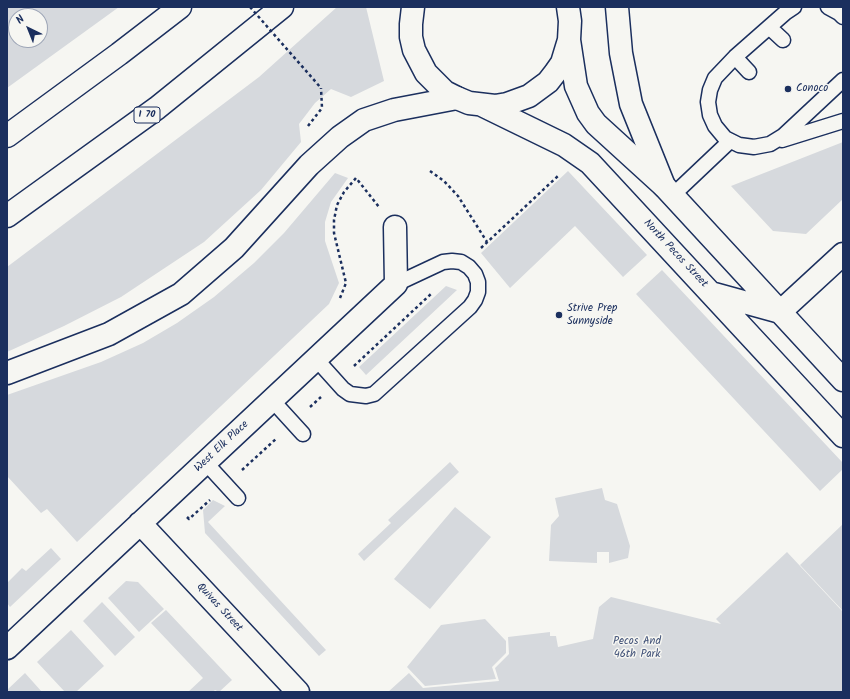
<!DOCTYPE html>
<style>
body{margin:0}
#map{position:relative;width:850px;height:699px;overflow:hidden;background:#f6f6f2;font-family:Kalam,sans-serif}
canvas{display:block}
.frame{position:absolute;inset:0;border:8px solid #1b2f5e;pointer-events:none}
.north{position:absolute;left:8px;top:8px;width:40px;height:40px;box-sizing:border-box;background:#f6f6f2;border:1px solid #9ea6b7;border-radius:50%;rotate:317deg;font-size:11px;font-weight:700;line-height:16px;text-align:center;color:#1b2f5e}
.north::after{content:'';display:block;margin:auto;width:14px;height:18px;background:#1b2f5e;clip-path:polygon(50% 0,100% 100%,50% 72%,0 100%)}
</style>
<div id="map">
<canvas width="850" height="699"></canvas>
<div class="frame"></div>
<div class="north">N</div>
</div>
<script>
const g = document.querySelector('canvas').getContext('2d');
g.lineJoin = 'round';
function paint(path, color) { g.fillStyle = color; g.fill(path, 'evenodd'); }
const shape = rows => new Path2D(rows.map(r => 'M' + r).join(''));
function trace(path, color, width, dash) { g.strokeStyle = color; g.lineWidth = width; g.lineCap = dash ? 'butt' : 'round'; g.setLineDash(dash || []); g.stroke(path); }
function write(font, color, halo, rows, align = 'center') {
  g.font = font + ' Kalam,sans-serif'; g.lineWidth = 3; g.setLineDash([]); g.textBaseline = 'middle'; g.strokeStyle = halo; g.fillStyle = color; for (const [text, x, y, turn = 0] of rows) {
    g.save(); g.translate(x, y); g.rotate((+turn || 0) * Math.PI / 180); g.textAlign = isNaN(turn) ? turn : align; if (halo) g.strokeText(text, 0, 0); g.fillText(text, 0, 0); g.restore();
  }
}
paint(shape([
 [7,7,119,7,7,88],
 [16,16,40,16,40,40,16,40],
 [337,7,366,7,384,81,351,97,331,89,315,103,299,124,301,142,261,190,204,242,121,297,64,326,7,352,7,267,259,77],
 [843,142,843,199,806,234,773,231,731,186],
 [568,171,647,255,623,277,575,226,510,288,481,253],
 [335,173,348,178,331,202,325,222,325,241,339,283,329,304,77,542,47,509,41,513,7,476,7,395,101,362,143,343,177,323,214,297,254,263,284,233],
 [662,270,843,463,843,469,820,491,636,294],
 [446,286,457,290,366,375,359,367],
 [450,462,459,472,364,561,358,554,391,523,388,520],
 [602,488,605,500,617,504,630,546,628,558,609,563,609,552,597,552,597,563,549,561,551,525,559,516,555,498],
 [213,500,225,506,208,522,326,650,319,656,205,533,203,510],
 [455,507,491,537,430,609,394,579],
 [843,524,843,611,800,565],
 [51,548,61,559,10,607,7,603,7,583,22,568,26,571],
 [787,552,843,612,843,692,388,692,409,673,423,688,499,681,495,668,509,654,508,637,550,632,550,636,556,636,558,647,593,639,599,607,611,597,721,624,716,619],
 [126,581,138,582,164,609,139,632,108,598],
 [102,602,135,637,115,656,83,621],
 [166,610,232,680,219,692,215,690,213,692,188,692,203,678,151,623],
 [485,619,506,641,506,653,492,667,496,679,425,686,407,667,441,625],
 [71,630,104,666,76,692,65,692,37,662],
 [25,673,42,692,7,692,7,690]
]), '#d6d9dd');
const lane = shape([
 [794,7,785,13,735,57,715,78,710,90,708,102,710,115,715,126,725,138,739,145,754,147,770,144,783,136,843,80],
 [828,7,839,13,843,17],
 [769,27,783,40],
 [735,57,749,72],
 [782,140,843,121],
 [673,195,730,141],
 [316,359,343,389,350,394,366,396,374,394,470,307,475,300,478,292,478,282,475,274,469,267,461,262,452,261,443,262,396,284],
 [272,400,303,434],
 [205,462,238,498]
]);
const street = shape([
 [780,312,843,254],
 [140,523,298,692],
 [7,648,396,284,395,227]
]);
const secondary = shape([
 [413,7,411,24,411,37,414,50,426,73,445,92,457,98,469,103,495,106,507,104,529,96,548,82,555,73,562,63,569,40,570,21,568,7],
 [569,40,576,86,588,113,596,124,664,186,843,380],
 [482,105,564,145,590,163,843,436],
 [711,293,780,312]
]);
const highway = shape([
 [617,7,621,53,631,104,664,186],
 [7,136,119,54,180,7],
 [7,216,157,108,282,7],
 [7,373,109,334,181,294,234,248,309,165,340,137,364,120,394,110,457,98]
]);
trace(lane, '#1b2f5e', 17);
trace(street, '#1b2f5e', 25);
trace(secondary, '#1b2f5e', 25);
trace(highway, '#1b2f5e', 25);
trace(shape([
 [308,126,322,108,321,88],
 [430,171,444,181,458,196,487,242],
 [481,248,559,175],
 [340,298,346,283,334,233,334,220,337,205,344,192,356,178,379,207],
 [354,366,432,293],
 [310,407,321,397],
 [242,470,277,438],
 [187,517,189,519,210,500]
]), '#1b2f5e', 2.5, [3, 3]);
trace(lane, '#f6f6f2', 14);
trace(street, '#f6f6f2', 22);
trace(secondary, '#f6f6f2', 22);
trace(highway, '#f6f6f2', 22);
trace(shape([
 [250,7,321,88]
]), '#1b2f5e', 2.5, [3, 3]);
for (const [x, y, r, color] of [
 [788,89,4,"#1b2f5e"],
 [559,315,4,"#1b2f5e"]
]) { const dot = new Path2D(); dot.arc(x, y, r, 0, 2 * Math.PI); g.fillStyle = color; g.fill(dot); trace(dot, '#f6f6f2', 1.5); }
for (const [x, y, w] of [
 [147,115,26]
]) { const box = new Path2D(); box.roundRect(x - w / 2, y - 8, w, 16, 3); g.fillStyle = '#f6f6f2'; g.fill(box); trace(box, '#1b2f5e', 1); }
write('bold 10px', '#1b2f5e', null, [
 ["I 70",147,115]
]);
write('11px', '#1b2f5e', '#f6f6f2', [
 ["Conoco",796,89],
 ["Strive Prep",567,309],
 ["Sunnyside",567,322]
], 'left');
write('11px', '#1b2f5e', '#f6f6f2', [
 ["North Pecos Street",675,254,47],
 ["West Elk Place",222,447,-43],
 ["Quivas Street",219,608,47]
]);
write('11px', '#405177', '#f6f6f2', [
 ["Pecos And",637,642],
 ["46th Park",637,655]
]);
</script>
